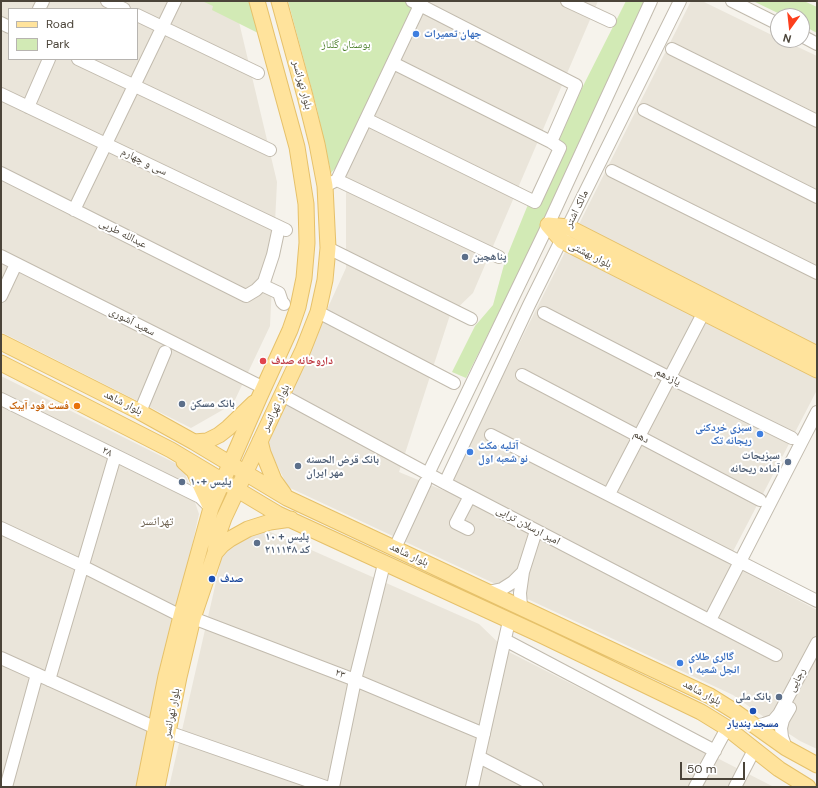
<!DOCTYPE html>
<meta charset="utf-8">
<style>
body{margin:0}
#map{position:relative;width:818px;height:788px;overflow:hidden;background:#f6f3ec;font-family:"DM Sans",sans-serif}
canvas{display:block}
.frame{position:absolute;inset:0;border:2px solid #4b4439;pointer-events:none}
.legend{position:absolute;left:8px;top:8px;width:130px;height:52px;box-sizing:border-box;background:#fff;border:1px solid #b7b4b0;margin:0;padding:5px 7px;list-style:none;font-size:12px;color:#4b4439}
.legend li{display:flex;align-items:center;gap:8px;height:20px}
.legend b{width:20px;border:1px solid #b7b4b0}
.north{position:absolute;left:770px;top:8px;width:40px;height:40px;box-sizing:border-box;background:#fff;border:1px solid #b7b4b0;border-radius:50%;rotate:195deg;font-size:11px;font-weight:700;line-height:16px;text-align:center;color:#4b4439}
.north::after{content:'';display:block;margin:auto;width:14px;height:18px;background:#fc3f1d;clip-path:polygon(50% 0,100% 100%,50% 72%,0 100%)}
.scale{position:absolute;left:680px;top:762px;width:65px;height:18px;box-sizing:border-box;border:2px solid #4b4439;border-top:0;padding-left:5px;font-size:12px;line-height:14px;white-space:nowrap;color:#4b4439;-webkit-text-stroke:3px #fff;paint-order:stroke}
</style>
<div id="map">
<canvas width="818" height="788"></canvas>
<div class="frame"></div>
<ul class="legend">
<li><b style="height:5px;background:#ffe39c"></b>Road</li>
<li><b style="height:11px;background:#d2eab5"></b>Park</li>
</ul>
<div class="north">N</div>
<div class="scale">50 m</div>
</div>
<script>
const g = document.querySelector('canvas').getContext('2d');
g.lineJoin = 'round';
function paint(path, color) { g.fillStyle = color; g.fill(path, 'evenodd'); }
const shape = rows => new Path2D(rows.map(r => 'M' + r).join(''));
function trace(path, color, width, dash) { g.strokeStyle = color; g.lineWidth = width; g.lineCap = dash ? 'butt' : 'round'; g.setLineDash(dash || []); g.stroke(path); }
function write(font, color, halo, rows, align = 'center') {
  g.font = font + ' "DM Sans","Noto Naskh Arabic",sans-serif'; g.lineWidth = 4; g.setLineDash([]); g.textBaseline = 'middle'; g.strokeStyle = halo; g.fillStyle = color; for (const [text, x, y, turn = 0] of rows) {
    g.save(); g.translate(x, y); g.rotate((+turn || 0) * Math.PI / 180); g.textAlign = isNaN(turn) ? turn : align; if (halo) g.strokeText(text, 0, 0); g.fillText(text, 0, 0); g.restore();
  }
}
paint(shape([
 [1,1,234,1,277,182,270,326,233,404,191,428,1,332],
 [9,9,137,9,137,59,9,59],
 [424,1,598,1,473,293,450,315,399,472,445,491,691,1,702,1,778,38,778,40,783,40,817,56,817,390,727,563,817,610,817,749,800,741,771,722,733,695,288,487,266,443,346,268,346,173],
 [1,376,183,467,199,514,139,787,1,787],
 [266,530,479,624,507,651,774,787,169,787,224,547]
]), '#eae5da');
paint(shape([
 [202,1,250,1,260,34,212,10,213,6],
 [288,1,406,1,414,4,339,164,331,173,317,109],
 [626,1,644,1,544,223,466,378,452,372,475,326,493,305,505,261,527,207,580,92],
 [753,1,804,1,817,7,817,33,802,25,802,16,784,16]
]), '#d2eab5');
const minor = shape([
 [107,1,124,9],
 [412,1,576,85,551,142],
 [567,1,610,21],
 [732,1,778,24],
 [39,9,43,1],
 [137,15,258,73],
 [1,23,9,27],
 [802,36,817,44],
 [672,49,817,121],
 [78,59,270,150],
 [1,94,286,230],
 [28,107,49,59],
 [644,110,817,197],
 [366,119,535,202,560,148,551,142,393,63],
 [612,171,817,273],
 [1,173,246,296,256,290,264,282,273,255,279,227],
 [337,180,499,257],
 [325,186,337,180,422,1],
 [74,210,175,1],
 [328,248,471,319],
 [1,256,264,388],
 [262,285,279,293,282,302,284,304],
 [1,296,16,264],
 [318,312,454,383],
 [544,313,670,378,792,438],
 [522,375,760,500],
 [282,395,445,483,776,655],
 [1,399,200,497,209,506],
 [140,412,165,352],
 [491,435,817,601],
 [428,474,548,225,651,1],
 [445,483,529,305,680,1],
 [609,494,707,306],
 [1,528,82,566,181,616],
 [468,529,456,523,470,496],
 [395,548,425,483],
 [488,592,502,589,513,582,523,572],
 [521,607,520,593,523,572,536,531],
 [193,618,355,680,484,734],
 [710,620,817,412],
 [505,640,715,751],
 [1,658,156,728],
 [49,680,115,456],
 [754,726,764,724,773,721,779,714,817,643],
 [168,732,326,787],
 [786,748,782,737,781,728,783,720,790,708],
 [479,757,537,787],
 [6,787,37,674],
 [333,787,355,680,384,564],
 [472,787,509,621],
 [695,787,727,728],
 [735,787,754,750]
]);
const major = shape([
 [548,225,562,241,817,370],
 [548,225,568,227,817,354],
 [1,342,140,412,194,442,287,498,710,696,734,711,786,748,817,765],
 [1,363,171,450,278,514,541,635,701,712,727,728,779,769,808,787],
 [260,441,263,453,274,480,284,494],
 [194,442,207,441,219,435,228,428,254,403],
 [184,462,194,471,211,508],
 [215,553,222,545,230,539,248,529,270,522,291,519],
 [144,787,166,676,181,616,211,508,259,398,290,330,298,307,304,278,307,243,306,204,297,147,257,1],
 [157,787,179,677,193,618,215,553,217,538,224,518,303,350,318,312,325,280,328,248,325,186,317,144,305,96,279,1]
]);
trace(minor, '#c2bbae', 14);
trace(major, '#e6c16a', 17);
trace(minor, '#fff', 12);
trace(major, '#ffe39c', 15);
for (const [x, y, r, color] of [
 [416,34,4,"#3f7fe0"],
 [465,257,4,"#5c6f8a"],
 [263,361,4,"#e0444e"],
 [182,404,4,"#5c6f8a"],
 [77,406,4,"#e8710a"],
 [760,434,4,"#3f7fe0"],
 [470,452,4,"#3f7fe0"],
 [788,462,4,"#5c6f8a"],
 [298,466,4,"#5c6f8a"],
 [182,482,4,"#5c6f8a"],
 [257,543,4,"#5c6f8a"],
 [212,579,4,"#1a4fb4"],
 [680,663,4,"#3f7fe0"],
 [779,697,4,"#5c6f8a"],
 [753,711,4,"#1a4fb4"]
]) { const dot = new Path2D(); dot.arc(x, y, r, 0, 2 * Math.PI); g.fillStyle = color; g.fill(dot); trace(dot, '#fff', 1.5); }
write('bold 11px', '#366cbe', '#fff', [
 ["جهان تعمیرات",424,34],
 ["سبزی خردکنی",752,428,"right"],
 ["ریجانه تک",752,441,"right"],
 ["آتلیه مکث",478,446],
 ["نو شعبه اول",478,459],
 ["گالری طلای",688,657],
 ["انجل شعبه ۱",688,670]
], 'left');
write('11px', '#4a7f2a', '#fff', [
 ["بوستان گلناز",346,45]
]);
write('11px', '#4b4439', '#fff', [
 ["بلوار تهرانسر",302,85,75],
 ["سی و چهارم",144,162,26],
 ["مالک اشتر",577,209,-64],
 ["عبدالله طربی",123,234,27],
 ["بلوار بهشتی",590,255,27],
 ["سعید آشوری",132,322,27],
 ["یازدهم",668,377,27],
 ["بلوار شاهد",123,403,27],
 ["بلوار تهرانسر",276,408,-64],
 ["دهم",641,437,28],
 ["۲۸",107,452,27],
 ["امیر ارسلان ترابی",528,526,28],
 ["بلوار شاهد",409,555,25],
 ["۲۳",340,674,21],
 ["رجایی",797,680,-62],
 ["بلوار شاهد",702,693,28],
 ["بلوار تهرانسر",172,713,-79]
]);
write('bold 11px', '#4e5e75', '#fff', [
 ["پناهچین",473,257],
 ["بانک مسکن",190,404],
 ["سبزیجات",780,456,"right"],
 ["آماده ریحانه",780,469,"right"],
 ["بانک قرض الحسنه",306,460],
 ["مهر ایران",306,473],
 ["پلیس +۱۰",190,482],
 ["پلیس + ۱۰",265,537],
 ["کد ۲۱۱۱۴۸",265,550],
 ["بانک ملی",771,697,"right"]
], 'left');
write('bold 11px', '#be3a42', '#fff', [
 ["داروخانه صدف",271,361]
], 'left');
write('bold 11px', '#c56008', '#fff', [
 ["فست فود آیبک",69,406]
], 'right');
write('bold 11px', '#164399', '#fff', [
 ["صدف",220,579],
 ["مسجد پندیار",753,724,"center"]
], 'left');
write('12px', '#6e6250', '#fff', [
 ["تهرانسر",157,522]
]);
</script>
